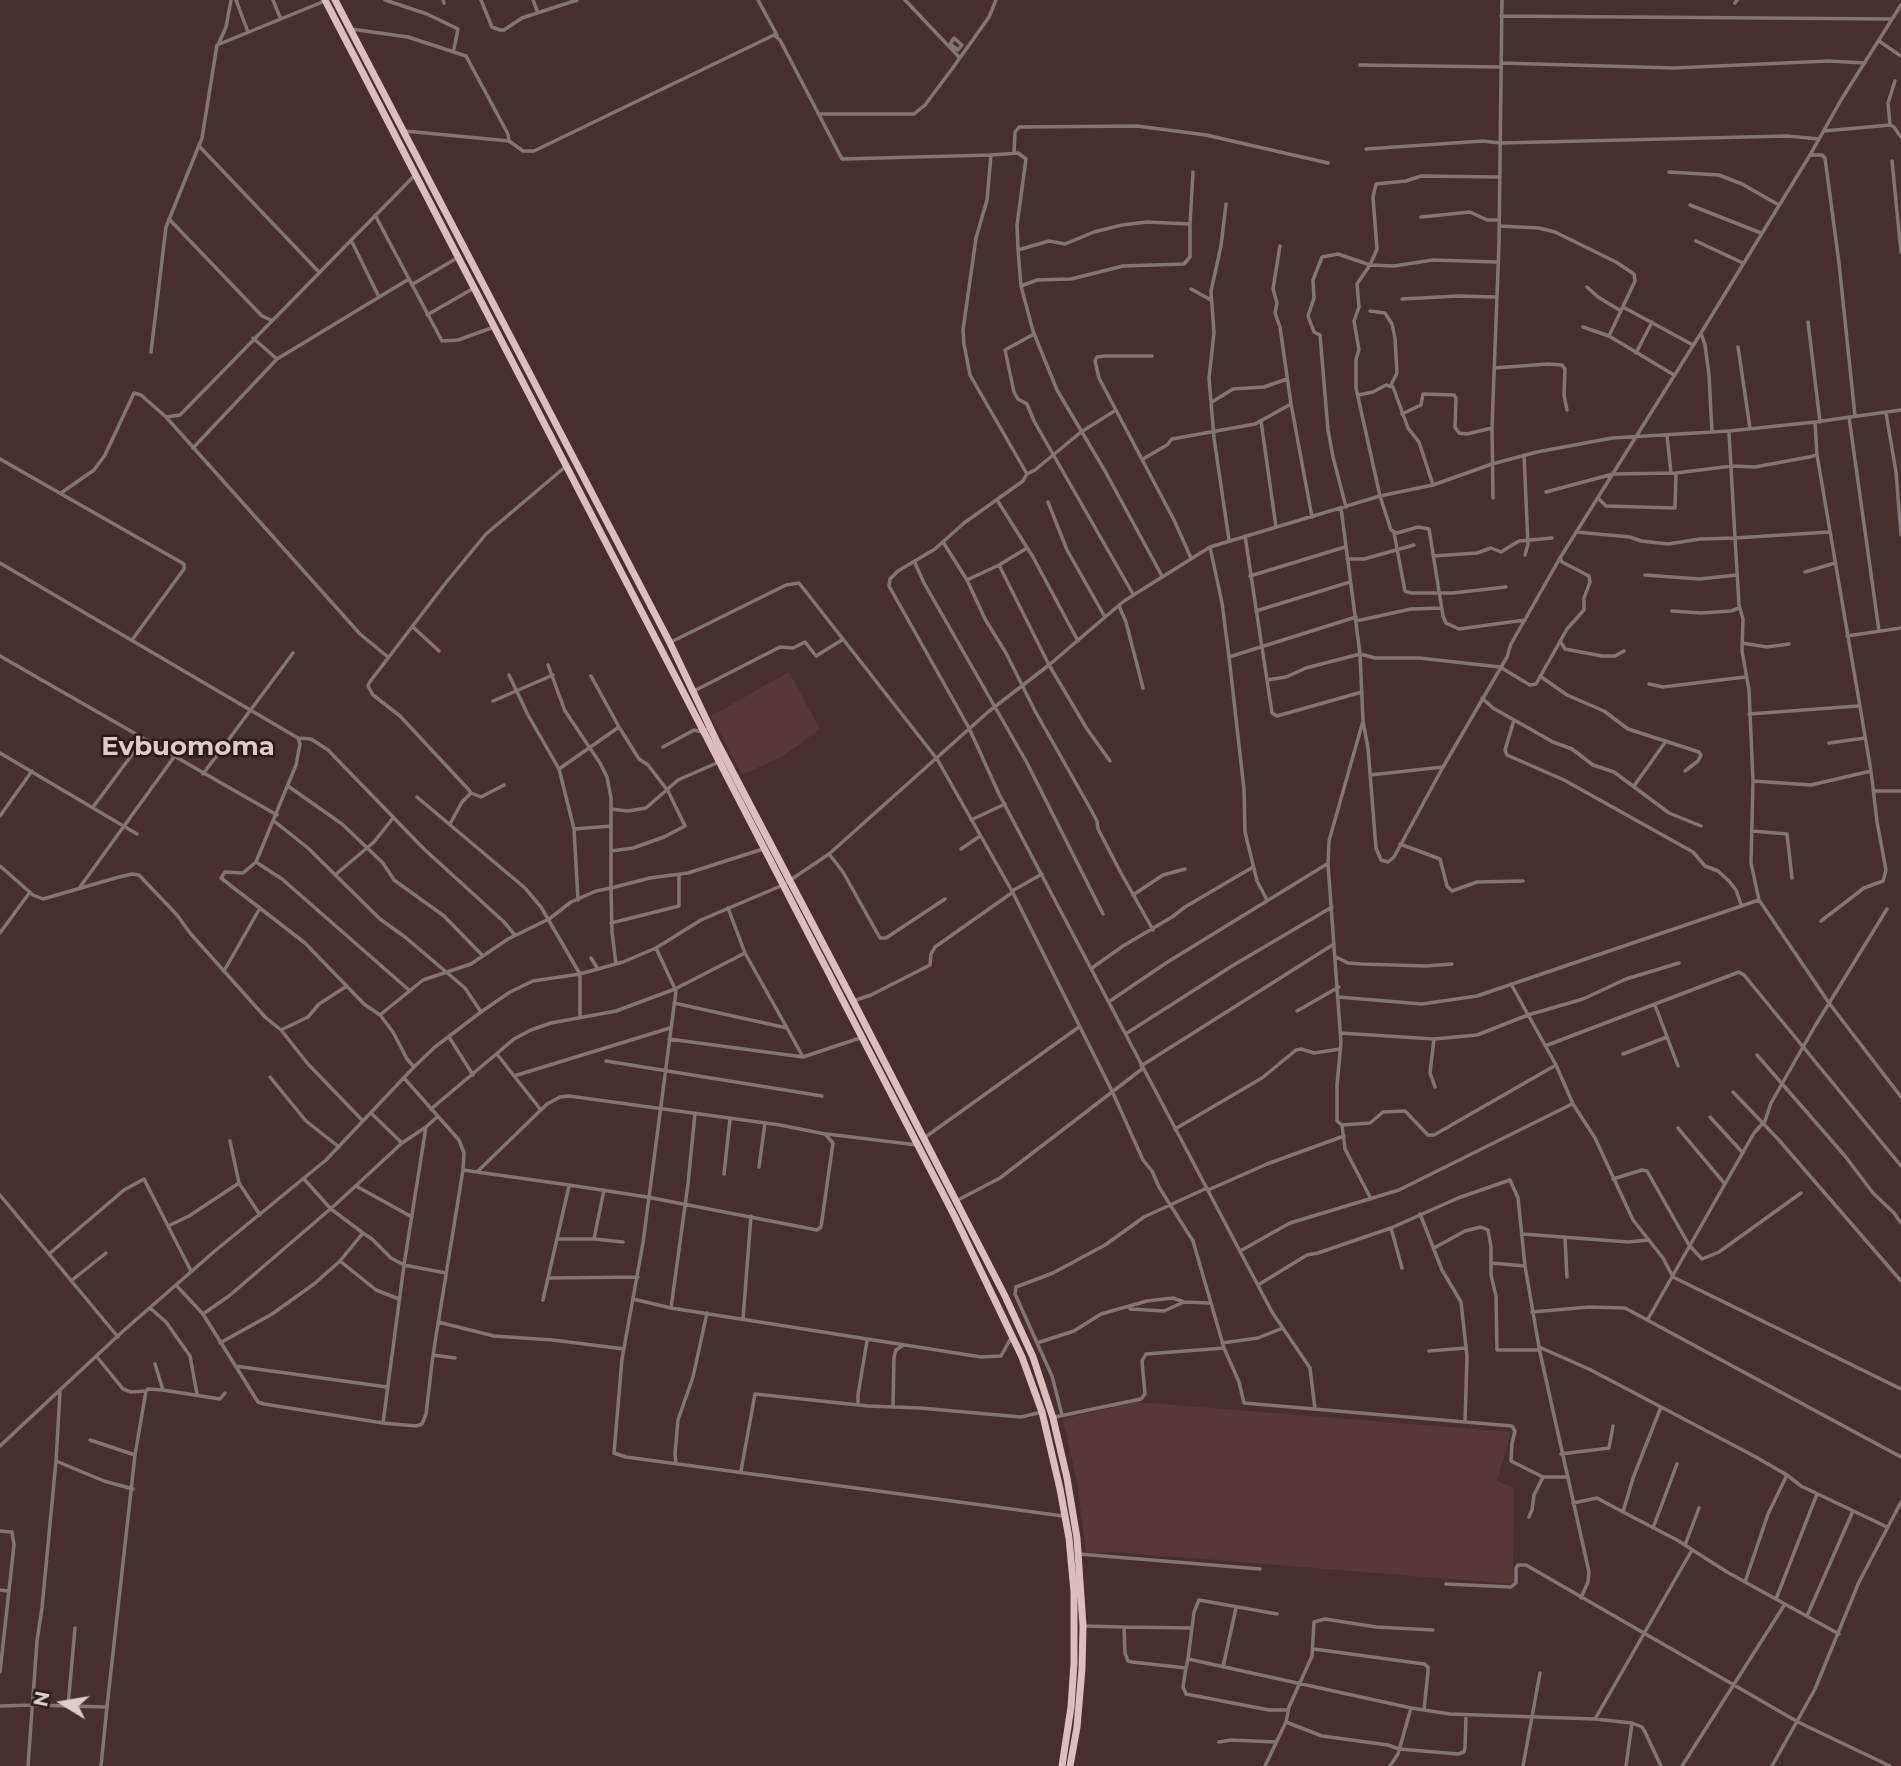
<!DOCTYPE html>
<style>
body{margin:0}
#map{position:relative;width:1901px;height:1766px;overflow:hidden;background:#482f2d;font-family:Montserrat,sans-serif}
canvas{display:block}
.north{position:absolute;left:28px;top:1668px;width:70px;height:70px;-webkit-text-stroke:5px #261b1a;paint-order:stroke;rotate:281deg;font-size:19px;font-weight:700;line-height:28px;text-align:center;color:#ddcdcb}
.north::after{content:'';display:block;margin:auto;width:24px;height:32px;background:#ddcdcb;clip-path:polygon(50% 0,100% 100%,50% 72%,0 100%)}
</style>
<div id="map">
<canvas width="1901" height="1766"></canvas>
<div class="north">N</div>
</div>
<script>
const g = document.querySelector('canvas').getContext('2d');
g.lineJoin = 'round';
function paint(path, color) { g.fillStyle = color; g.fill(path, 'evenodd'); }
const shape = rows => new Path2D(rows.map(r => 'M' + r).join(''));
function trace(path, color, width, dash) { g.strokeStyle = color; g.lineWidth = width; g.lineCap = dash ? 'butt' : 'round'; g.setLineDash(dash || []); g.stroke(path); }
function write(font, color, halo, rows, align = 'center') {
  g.font = font + ' Montserrat,sans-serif'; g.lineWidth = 5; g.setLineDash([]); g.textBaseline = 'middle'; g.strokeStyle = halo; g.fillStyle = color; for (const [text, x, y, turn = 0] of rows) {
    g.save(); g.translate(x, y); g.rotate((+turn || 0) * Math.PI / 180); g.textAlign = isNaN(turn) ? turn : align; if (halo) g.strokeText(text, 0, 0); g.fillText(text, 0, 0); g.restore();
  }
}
paint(shape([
 [789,672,820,729,783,756,742,775,711,716],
 [1136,1402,1511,1432,1497,1481,1514,1488,1513,1584,1128,1553,1086,1552,1077,1482,1063,1419]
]), '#583836');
trace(shape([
 [236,0,248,32],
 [273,0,280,17],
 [385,0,427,14,458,29,454,49],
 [443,0,444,3],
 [481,0,492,27,500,30,504,30,522,18,577,0],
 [533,0,538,13],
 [758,0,777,35],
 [905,0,959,57],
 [1735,3,1737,0],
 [1501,16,1891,19],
 [351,29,408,37,466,56,508,134,509,141],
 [954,38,962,45,958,50,950,44,954,38],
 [1879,41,1901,56],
 [219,43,226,27,231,0],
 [1501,63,1674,68,1828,61,1865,63],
 [1360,65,1501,67],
 [818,114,914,114,925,105,952,69,989,17,996,0],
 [1890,125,1888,103,1895,81],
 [405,131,509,141,523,151,534,151,774,35,780,40,842,159,991,155,987,200,976,238,963,330,964,344,970,375,1027,474,1023,481,964,523,935,549,898,571,890,579,889,586,969,728,999,794,1272,1312,1310,1368,1315,1409],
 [1824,131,1890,125,1894,127,1901,137],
 [200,147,319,272],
 [1366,149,1483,141,1500,143,1787,136,1819,139],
 [1014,153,1015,132,1019,127,1137,126,1206,135,1328,163],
 [991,155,1018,153,1026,159,1017,225,1018,250,1021,286,1033,331,1057,390,1105,471,1162,576],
 [1810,155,1822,155,1825,158,1839,263,1855,416],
 [1892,161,1901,252],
 [1669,172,1719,175,1742,184,1779,205],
 [1226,204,1221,246,1211,291,1214,333,1209,378,1214,438,1229,540],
 [1690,205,1761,233],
 [375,215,442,341,458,340,494,327],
 [1421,217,1470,212,1487,220,1499,220],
 [169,219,262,316,271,320],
 [1499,226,1539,228,1555,232,1616,262,1634,274,1635,281,1609,336],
 [351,240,379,297],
 [1696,241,1743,263],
 [1280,246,1273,289,1277,303,1275,313,1280,327,1291,404],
 [1018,250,1049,241,1065,244,1094,232,1122,225,1147,222,1190,224,1193,172],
 [1497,262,1433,260,1394,266,1370,265,1357,284,1359,307,1354,321,1359,350,1356,359,1356,388,1380,496,1391,530,1397,533,1418,527,1429,529,1443,616,1446,623,1459,629,1525,620],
 [413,284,457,258],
 [1021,286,1037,280,1071,279,1123,266,1184,264,1190,257,1190,225],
 [1587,287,1598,297,1621,311],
 [1191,289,1211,300],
 [1402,299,1458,296,1496,297],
 [1623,307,1693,345],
 [1370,311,1385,313,1392,324,1395,338,1397,373,1391,385],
 [427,315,474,288],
 [1808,322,1820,422],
 [1583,327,1609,336,1674,375],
 [1701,333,1705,345,1709,375,1712,432],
 [1034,334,1005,350,1014,392,1018,399,1027,404,1034,421,1133,594],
 [253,338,277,359],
 [1738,347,1750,428],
 [151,352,166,227,202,138,217,45,325,1],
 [1636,353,1652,322],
 [1152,356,1105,356,1097,357,1095,361,1099,378,1174,520,1191,558],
 [1494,368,1548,364,1562,365,1565,369,1564,395,1567,410],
 [1358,395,1373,392,1386,385,1393,387,1408,428,1419,442,1433,485],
 [1212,402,1233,389,1264,387,1287,379],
 [1886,413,1896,472,1901,535],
 [1402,414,1421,405,1423,394,1454,395,1456,398,1455,427,1459,433,1467,434,1492,428],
 [166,417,360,634,388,657],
 [1849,417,1879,631],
 [1261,421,1276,527],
 [1667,435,1671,473],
 [193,448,277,359,409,279],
 [1524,455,1528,544,1525,555],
 [1817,455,1871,771,1877,822,1886,870,1883,881,1864,888,1821,921],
 [0,459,184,564,184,569,132,640],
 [1143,459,1167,445,1172,439,1255,424,1291,404,1312,517],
 [1027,474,1035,470,1081,432,1116,410],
 [1546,492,1613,474,1676,473,1732,466,1755,467,1809,457,1817,455,1815,422],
 [61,493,94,470,105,455,134,393,141,395,166,417,180,415,415,175],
 [1493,498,1492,428,1499,243,1502,0],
 [1598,498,1606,506,1675,508,1676,473],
 [997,500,1033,557,1078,641],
 [1048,502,1067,550,1105,617],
 [1346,507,1333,457,1328,430,1320,335,1314,332,1308,316,1314,298,1313,280,1322,257,1338,254,1370,265,1377,249,1373,197,1376,184,1406,181,1421,176,1500,177],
 [1341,508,1360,654,1363,721,1368,748,1376,848,1381,860,1388,862,1394,857,1443,767],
 [1576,532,1630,537,1641,541,1668,544,1700,539,1735,538,1729,432],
 [1829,532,1735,538,1739,605,1743,619,1742,651,1749,690,1753,781,1751,863,1759,900,1829,1003,1901,1097],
 [1394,533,1405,591,1411,593,1453,593,1506,587],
 [1245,536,1272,713,1277,716,1362,692],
 [943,542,967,580,985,619,1006,653,1035,711,1090,808,1097,821,1098,829,1121,873,1153,930],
 [1210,547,1222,603,1229,657,1244,789,1245,832,1257,881,1267,900],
 [1433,556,1477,553,1491,548,1501,552,1519,541,1552,538],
 [1347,559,1364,559,1414,545],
 [0,563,298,738,300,744,296,765,256,862,243,873,225,872,221,878,305,943,364,1004,380,1015,393,1032,407,1059,414,1067],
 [915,563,924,583,1027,763,1103,914],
 [999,565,1049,665,1087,729,1110,761],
 [1805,572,1835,563],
 [1645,575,1699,579,1737,575],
 [1250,576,1345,547],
 [967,580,999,565,1027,548],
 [1119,606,1126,622,1143,688],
 [1256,611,1350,582],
 [1672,611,1701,613,1731,611,1739,608],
 [1356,621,1411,609,1442,608],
 [413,627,439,651],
 [1847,636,1901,628],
 [1560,641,1565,649,1602,656,1615,656,1624,651],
 [671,642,786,585,799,583,937,759,1012,891,1112,1091,1143,1160,1152,1171,1159,1187,1193,1241,1224,1348,1239,1382,1244,1403,1512,1426,1515,1431,1512,1443,1511,1461,1543,1477,1566,1477],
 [1742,643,1767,647,1789,644],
 [0,656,277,815],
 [1229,657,1356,617],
 [548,665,565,711,600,763,607,777,611,798,611,888,650,878,688,873,763,849],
 [509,675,528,715,559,769,574,829,578,900],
 [1540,676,1567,695,1604,711,1628,729,1699,752,1701,755,1698,761,1685,771],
 [1267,680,1286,677,1306,668,1360,654,1375,658,1419,658,1500,667,1530,685,1536,684,1567,629,1584,610,1584,598,1590,582,1589,576,1562,562,1560,558],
 [1649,684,1663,687,1745,677],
 [694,691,780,647,793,648,805,642,816,656,842,640],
 [1482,698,1493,708,1553,742,1572,749,1593,765,1614,772,1669,813,1701,826],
 [493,701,553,675],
 [1749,714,1858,706],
 [1514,720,1505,750,1507,755,1564,780,1693,852,1705,866,1718,871,1729,881,1736,890,1741,904],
 [1363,721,1329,841,1328,864,1341,1043,1337,1085,1337,1121,1342,1125,1370,1123,1383,1112,1405,1111,1428,1135,1434,1135,1556,1065],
 [298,738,311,739,328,750,424,849,503,921,515,935],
 [1829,743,1865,738],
 [663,747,694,730,702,732,710,728],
 [0,753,137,834],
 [559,769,619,727,591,676],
 [203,774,293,653],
 [1370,775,1443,767,1507,657,1511,644,1560,558,1701,333,1810,155,1841,100,1901,5],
 [1753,781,1811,785,1871,771],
 [288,786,342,824,383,863,394,880,444,916,483,956],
 [1634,786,1666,741],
 [1873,791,1901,791],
 [471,793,481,797,504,785],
 [417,797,525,888,541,907,580,974,580,1017],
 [93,807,143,740],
 [611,809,628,811,646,808,678,780,719,762],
 [0,816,32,771],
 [971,820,1005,804],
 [274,821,308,848,380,919,405,937,465,988,481,1012],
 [450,824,462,802,471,793,468,789,400,716,373,695,368,686,369,683,444,585,486,534,565,467],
 [574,829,611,826],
 [1752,831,1787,834,1792,878],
 [1400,844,1440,859,1447,886,1452,891,1477,882,1523,881],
 [961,849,980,836],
 [611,851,633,848,664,837,685,826,668,791,648,765,639,759,619,727],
 [829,854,843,872,880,938,886,938,945,899],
 [256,862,282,879,410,991],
 [0,866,33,895,43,899,119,877,132,874,139,875,177,915,190,933,265,1017,281,1030,308,1064,363,1121],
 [335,875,374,842,393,818],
 [80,887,174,757],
 [1012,891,1042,874],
 [1133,895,1163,875,1185,869],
 [611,923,679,906,679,874],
 [0,933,30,892],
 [656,948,676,991,643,1243,622,1359,614,1453,626,1457,1063,1516],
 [745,953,787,1028],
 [1336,957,1348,963,1361,964,1426,966,1452,964],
 [591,958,598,969],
 [1092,968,1123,946,1172,917,1185,907,1253,867],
 [224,971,260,908],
 [1511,984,1556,1065,1573,1104,1595,1138,1633,1220,1663,1258,1673,1277,1901,1389],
 [1338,997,1422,1004,1477,996,1759,900],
 [853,1001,871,995,930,965,931,954,935,947,1013,892],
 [1110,1001,1166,963,1327,864],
 [1655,1005,1678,1066],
 [1297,1011,1339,987],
 [380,1015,423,980,471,964,508,939,549,919,571,902,596,891,611,888,612,932,616,964],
 [281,1030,308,1017,319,1004,347,986],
 [1127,1033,1232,966,1332,907],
 [1340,1033,1434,1039,1477,1035,1528,1015,1583,999,1626,979,1679,963],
 [449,1037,473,1075],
 [669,1039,803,1057,787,1028,674,1003],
 [1434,1039,1430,1073,1435,1087],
 [1545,1046,1739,972,1744,975,1901,1166],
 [497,1054,514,1076,670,1028],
 [1623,1054,1667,1037],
 [1757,1055,1845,1156,1873,1193,1894,1213,1901,1223],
 [803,1057,860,1038],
 [606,1061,822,1096],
 [1141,1066,1334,944],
 [514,1076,541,1110],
 [270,1077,306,1121,339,1147],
 [1733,1092,1778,1139,1901,1281],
 [431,1109,514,1039,531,1030,551,1023,616,1011,675,989,745,953,728,908],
 [371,1113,402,1143],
 [1710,1117,1743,1153],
 [1342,1125,1345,1149,1371,1199],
 [1678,1128,1725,1184],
 [1175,1129,1262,1078,1296,1050,1301,1049,1314,1053,1340,1049],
 [827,1134,917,1145],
 [924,1138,1079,1027],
 [230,1141,239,1183,260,1215],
 [759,1167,765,1123],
 [463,1170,477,1172,569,1185,647,1197,817,1230,821,1227,833,1143,825,1134,780,1125,569,1096,560,1097,547,1104,477,1172],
 [724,1174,730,1119],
 [1613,1179,1642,1170,1647,1171,1689,1245,1702,1259,1719,1252,1801,1193],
 [356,1186,412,1217],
 [569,1186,548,1278,638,1277],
 [1208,1190,1267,1164,1344,1136],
 [0,1195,118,1337],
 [956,1201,1000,1178,1142,1069],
 [1420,1214,1442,1270,1461,1302,1467,1356,1465,1422],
 [168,1226,189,1216,239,1183],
 [1391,1228,1402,1268],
 [363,1233,372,1239,391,1258,404,1265,446,1273],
 [1523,1234,1628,1242,1648,1240],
 [1565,1238,1567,1277],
 [557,1239,594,1239,604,1190],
 [594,1239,623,1242],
 [1434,1248,1465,1231,1481,1227,1488,1230,1491,1247,1491,1275,1496,1296,1497,1350,1539,1350],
 [1240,1251,1290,1223,1399,1190,1572,1104],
 [49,1254,124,1190,144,1179,191,1271],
 [340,1261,376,1290,399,1299],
 [1491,1263,1525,1266],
 [71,1281,106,1253],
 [176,1285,203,1314,258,1402,264,1404,383,1423,416,1426,422,1424,426,1414,433,1355,463,1170,464,1153,459,1140,404,1078],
 [1258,1285,1307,1255,1318,1253,1391,1228,1458,1198,1510,1180,1518,1198,1525,1266,1539,1347,1589,1369,1754,1456,1787,1475,1801,1486,1887,1527],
 [633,1299,671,1308,688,1184,695,1113],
 [543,1300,548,1278],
 [150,1308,166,1322,190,1356,197,1394],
 [671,1308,981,1357,1001,1356,1011,1338],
 [1130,1309,1164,1311,1184,1302],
 [1532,1312,1589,1307,1625,1308,1901,1457],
 [203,1314,229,1296,335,1205,402,1143,426,1127],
 [743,1319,751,1216],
 [1648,1319,1754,1133,1765,1121,1771,1103,1815,1026,1887,909],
 [438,1322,494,1336,553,1340,624,1349],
 [220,1343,272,1314,314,1284,340,1261,363,1233,331,1209,304,1179],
 [1037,1343,1074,1331,1101,1314,1147,1301,1173,1298,1184,1302,1210,1303],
 [1222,1343,1258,1338,1283,1328],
 [1539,1348,1589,1572,1588,1582,1581,1598],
 [1429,1351,1465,1348],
 [433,1355,455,1358],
 [97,1357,123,1389,131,1392,146,1391],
 [155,1364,163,1390],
 [235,1366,387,1387],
 [60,1392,56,1461,104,1481,133,1489],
 [858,1405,858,1395,867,1341],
 [893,1407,894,1357,896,1350,902,1346],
 [1062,1415,1052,1376,1015,1294,1016,1287,1053,1273,1105,1245,1144,1217,1207,1188],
 [1055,1417,1141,1399,1145,1394,1142,1361,1146,1354,1224,1348],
 [383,1423,404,1265,426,1127,437,1117],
 [90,1440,135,1455],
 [0,1446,122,1332,216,1250,326,1160,414,1067,435,1047,481,1012,510,992,533,981,580,974,623,962,656,948,701,920,783,885,829,854,988,712,1049,665,1124,601,1210,547,1380,496,1433,485,1492,464,1537,452,1612,438,1729,431,1815,422,1901,410],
 [1561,1454,1609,1448,1613,1426],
 [676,1463,675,1454,678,1420,693,1377,707,1313],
 [741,1471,755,1394,868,1406,920,1408,1021,1417,1042,1412],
 [1573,1503,1597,1498,1623,1512,1633,1478,1661,1407],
 [1623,1512,1677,1540,1727,1572,1839,1634],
 [1529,1517,1532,1510,1534,1495,1543,1477],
 [1653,1528,1677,1464],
 [0,1531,12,1532,14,1545,0,1672],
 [1685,1545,1699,1508],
 [1079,1554,1260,1569],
 [1745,1582,1768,1514,1787,1475],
 [1446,1584,1511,1587,1516,1583,1516,1568,1518,1565,1526,1565,1798,1722,1890,1766],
 [0,1590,8,1591],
 [1776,1599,1817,1494],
 [1277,1614,1199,1600,1194,1612,1188,1659,1411,1708,1398,1754,1390,1766],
 [1807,1616,1853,1511],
 [1083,1626,1124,1627,1125,1653,1128,1661,1132,1662,1186,1668,1188,1659],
 [1124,1627,1191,1628],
 [1314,1649,1424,1664,1428,1667,1428,1672,1424,1709],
 [1223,1667,1236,1608],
 [1186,1668,1183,1687,1186,1694,1269,1710,1288,1710],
 [0,1706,33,1705,107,1707,135,1455,146,1391,148,1389,163,1390,220,1399,225,1393],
 [68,1706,75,1628],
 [1411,1708,1450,1714,1595,1719,1632,1723,1642,1727,1645,1732,1661,1766],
 [1595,1719,1692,1550],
 [1286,1722,1322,1736,1388,1745,1399,1749,1458,1754,1464,1752,1465,1748,1466,1715],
 [1219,1742,1231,1740,1276,1742],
 [28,1766,37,1641,42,1608,56,1461],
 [101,1766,107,1707],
 [1265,1766,1286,1722,1289,1707,1312,1656,1314,1622,1325,1619,1376,1627,1433,1630],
 [1523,1766,1540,1673],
 [1626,1766,1632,1723],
 [1682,1766,1785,1604],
 [1772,1766,1815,1689,1859,1582,1901,1502]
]), '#827574', 3.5);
trace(shape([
 [325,0,955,1217,1022,1357,1042,1412,1060,1489,1069,1538,1074,1592,1074,1663,1071,1707,1062,1766],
 [335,0,670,643,717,742,853,1001,1005,1296,1033,1357,1053,1418,1067,1478,1077,1538,1083,1626,1082,1669,1077,1727,1070,1766]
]), '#dcbebc', 7);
write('bold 26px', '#e8c8c5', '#261b1a', [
 ["Evbuomoma",188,747]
]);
</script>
